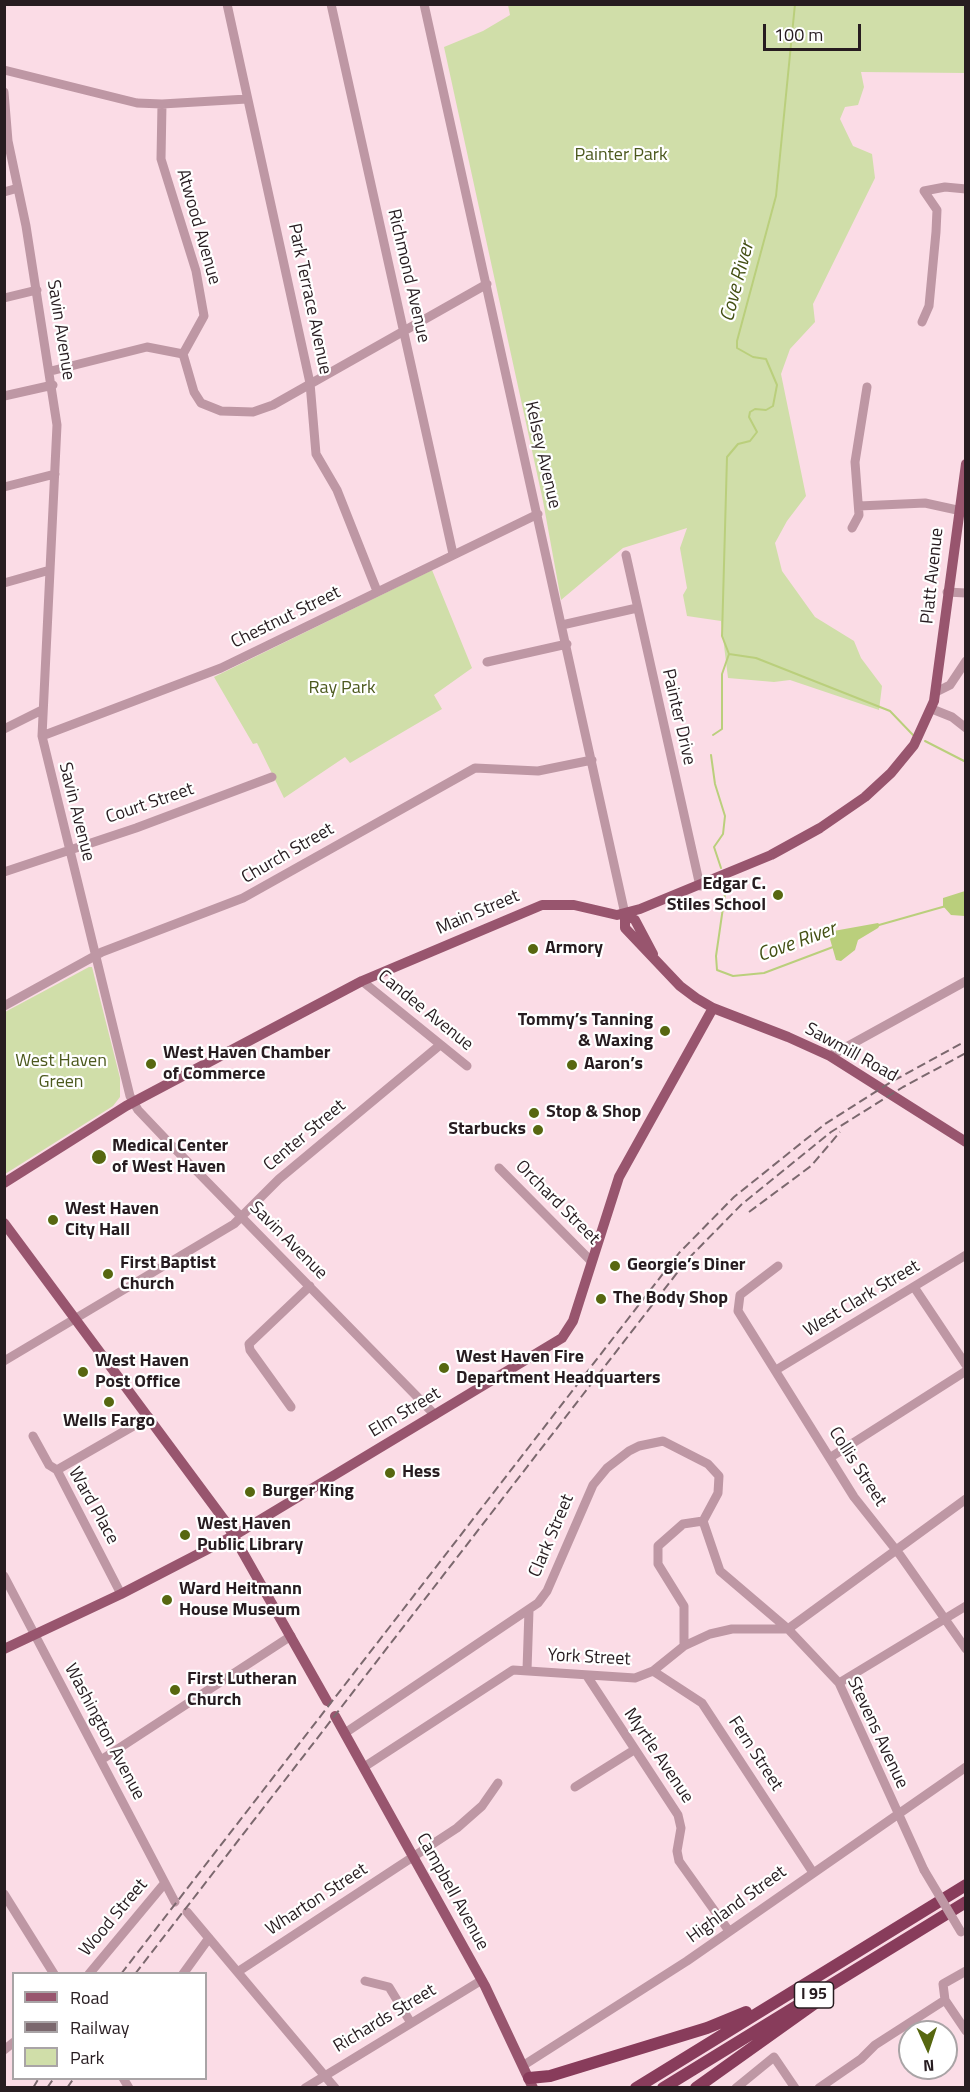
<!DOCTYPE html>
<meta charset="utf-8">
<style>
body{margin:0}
#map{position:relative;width:970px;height:2092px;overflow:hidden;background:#fbdce6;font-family:"Titillium Web",sans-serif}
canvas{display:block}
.frame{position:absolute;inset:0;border:6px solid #271c20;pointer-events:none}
.legend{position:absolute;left:12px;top:1972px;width:195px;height:108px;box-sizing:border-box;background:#fff;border:2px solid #a9a4a6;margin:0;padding:8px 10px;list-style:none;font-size:18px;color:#271c20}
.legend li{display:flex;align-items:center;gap:12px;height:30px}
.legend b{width:30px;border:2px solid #a9a4a6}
.north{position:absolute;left:898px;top:2020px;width:60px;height:60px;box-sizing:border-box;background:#fff;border:2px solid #a9a4a6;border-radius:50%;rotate:177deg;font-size:16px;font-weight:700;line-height:24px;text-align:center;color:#271c20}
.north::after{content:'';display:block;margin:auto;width:21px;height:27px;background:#576710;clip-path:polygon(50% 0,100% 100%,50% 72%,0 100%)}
.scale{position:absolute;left:763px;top:24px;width:98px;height:27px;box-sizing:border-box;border:3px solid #271c20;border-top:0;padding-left:8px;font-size:18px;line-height:21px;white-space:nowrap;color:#271c20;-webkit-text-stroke:4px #fff;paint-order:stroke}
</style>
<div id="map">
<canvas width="970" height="2092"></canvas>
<div class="frame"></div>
<ul class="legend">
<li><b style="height:8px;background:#98556e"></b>Road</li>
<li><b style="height:8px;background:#7b686e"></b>Railway</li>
<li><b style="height:16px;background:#d0dea9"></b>Park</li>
</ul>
<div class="north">N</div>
<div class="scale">100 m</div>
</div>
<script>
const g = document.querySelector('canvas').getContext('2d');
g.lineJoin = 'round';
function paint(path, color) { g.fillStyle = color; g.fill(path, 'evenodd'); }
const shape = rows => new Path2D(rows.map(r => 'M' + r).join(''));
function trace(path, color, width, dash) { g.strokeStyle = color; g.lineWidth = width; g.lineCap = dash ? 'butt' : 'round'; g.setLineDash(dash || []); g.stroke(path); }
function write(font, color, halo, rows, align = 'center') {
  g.font = font + ' "Titillium Web",sans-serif'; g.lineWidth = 4.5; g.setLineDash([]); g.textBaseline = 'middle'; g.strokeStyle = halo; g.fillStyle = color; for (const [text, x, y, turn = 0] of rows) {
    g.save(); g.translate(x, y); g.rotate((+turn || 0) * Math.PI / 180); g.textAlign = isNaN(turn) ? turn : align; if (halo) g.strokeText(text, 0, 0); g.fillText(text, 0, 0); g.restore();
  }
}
paint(shape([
 [508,5,965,5,965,73,861,72,864,87,858,105,845,107,840,119,853,146,872,154,875,178,813,304,815,322,790,349,781,374,806,496,787,521,775,543,782,571,815,617,854,641,861,658,882,686,879,710,790,680,774,682,728,678,721,621,687,616,683,595,687,588,680,548,687,528,623,548,561,600,543,501,444,47,483,31,510,15],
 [432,570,472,668,434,695,442,709,350,763,345,757,284,798,257,743,253,744,214,677],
 [89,967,92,967,120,1078,120,1097,113,1106,5,1174,5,1012]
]), '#d0dea9');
paint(shape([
 [965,891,965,916,951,915,943,906,943,898],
 [878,923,880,925,878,928,858,940,855,950,841,961,836,960,828,932]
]), '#bacf7c');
trace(shape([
 [795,4,776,196,737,341,737,348,753,357,766,359,777,385,773,406,766,410,755,409,750,412,749,417,757,432,750,441,738,444,727,457,722,636,729,654,756,658,890,711,913,735],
 [713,735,722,729,722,674,729,654],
 [925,741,966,762],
 [711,755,715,784,725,816,723,834,714,847,721,868],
 [726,887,716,956,717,970,733,976,764,973,833,947],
 [879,925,946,906]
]), '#bacf7c', 2);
trace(shape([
 [227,4,310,383,316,454,337,490,377,591],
 [331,4,453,554],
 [424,4,625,914],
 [4,70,137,103,162,104,247,99],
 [4,92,8,141,26,226,57,425,42,736,130,1096,138,1110,177,1151,435,1415],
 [162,104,161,159,196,271,204,316,183,354],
 [4,192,18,188],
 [4,298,37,290],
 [922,322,929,306,936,232,937,210,924,191,945,187,966,189],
 [183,354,194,392,201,403,221,411,253,412,273,405,487,284],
 [51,371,147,347,183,354],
 [4,396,53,385],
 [4,487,55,474],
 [859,506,925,503,957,510,966,508],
 [852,528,859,515,855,462,867,387],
 [626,555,700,886],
 [4,583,50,570],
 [947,592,966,593],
 [562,625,637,608],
 [487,662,567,644],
 [936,692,950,685,966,661],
 [932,709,952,717,966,728],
 [4,729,42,710],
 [42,736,221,668,538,514],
 [4,872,136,828,272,777],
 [362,981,467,1066],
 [4,1006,102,952,243,898,475,768,538,771,592,760],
 [830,1056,966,981],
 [499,1168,591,1261],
 [778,1266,740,1295,738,1311,854,1497,900,1555,966,1649],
 [914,1287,966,1365],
 [4,1361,234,1224,279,1179,440,1045],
 [776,1370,966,1255],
 [291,1407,250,1350,249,1344,310,1286],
 [33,1436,49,1465,57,1470,121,1594],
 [831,1457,966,1371],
 [57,1470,149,1417],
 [4,1576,175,1902],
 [684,1646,684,1606,658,1564,658,1546,683,1524,703,1521,720,1571,788,1629,839,1683,924,1870],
 [527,1670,529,1610],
 [653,1671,702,1703,812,1871],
 [587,1676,678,1815,681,1828,677,1851,679,1861,729,1931],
 [839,1683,966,1606],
 [345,1733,538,1603,547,1591,593,1485,607,1468,629,1451,639,1446,663,1441,708,1464,719,1476,718,1493,703,1521],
 [101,1760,291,1636],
 [364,1767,513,1670,635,1678,653,1671,684,1646,710,1634,732,1629,788,1629,966,1499],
 [575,1787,634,1750],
 [4,1894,54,1974],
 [187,1912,335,2088],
 [239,1971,457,1828,482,1806,498,1783],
 [966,1971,943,1984,945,2000,966,2031],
 [89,1974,164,1884],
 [183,1974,209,1938],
 [365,1981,389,1987,411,2023],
 [4,2050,14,2042],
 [524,2065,687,1961,966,1767],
 [123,2078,129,2088],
 [305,2088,482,1980],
 [736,2088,774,2057,795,2088],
 [819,2088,861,2059,875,2045,945,2000]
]), '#be97a4', 9);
trace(shape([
 [625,914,625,928,680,986,696,998,713,1008,788,1037,830,1056,966,1142],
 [625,914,635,920,653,954],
 [4,1183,126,1106,362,981,542,905,574,905,617,915,640,909,771,855,820,828,865,797,891,773,914,745,934,701,966,464],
 [4,1223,225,1521,327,1701],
 [4,1649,121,1594,235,1535,562,1338,573,1321,619,1177,713,1008],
 [335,1716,485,1986,533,2088]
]), '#98556e', 10);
trace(shape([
 [529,2078,550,2076,707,2028,746,2012],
 [636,2088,966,1885],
 [663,2088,966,1902],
 [696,2088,815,2003]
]), '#883c5b', 12);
trace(shape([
 [749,1212,811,1166,840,1132],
 [121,1974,679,1253,734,1197,825,1124,891,1082,966,1041],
 [135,1974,687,1260,742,1204,831,1132,903,1087,966,1053],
 [33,2088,39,2078],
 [47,2088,54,2078],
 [67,2088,74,2078]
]), '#7b686e', 2, [9, 4.5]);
trace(shape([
 [924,1870,961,1932]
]), '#be97a4', 9);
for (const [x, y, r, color] of [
 [778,895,6,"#576710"],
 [533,949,6,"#576710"],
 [665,1031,6,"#576710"],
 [151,1064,6,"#576710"],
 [572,1065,6,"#576710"],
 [534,1113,6,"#576710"],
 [538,1130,6,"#576710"],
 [99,1157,8,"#576710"],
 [53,1220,6,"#576710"],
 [615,1266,6,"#576710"],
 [108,1274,6,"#576710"],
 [601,1299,6,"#576710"],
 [444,1368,6,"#576710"],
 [83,1372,6,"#576710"],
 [109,1402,6,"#576710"],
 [390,1473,6,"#576710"],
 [250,1492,6,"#576710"],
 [185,1535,6,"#576710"],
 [167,1600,6,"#576710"],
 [175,1690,6,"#576710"]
]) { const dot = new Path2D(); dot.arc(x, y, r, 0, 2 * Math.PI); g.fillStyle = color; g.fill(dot); trace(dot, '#fff', 2); }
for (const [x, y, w] of [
 [814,1995,39]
]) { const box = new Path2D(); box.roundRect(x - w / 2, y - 13, w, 26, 4.5); g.fillStyle = '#fff'; g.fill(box); trace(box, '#271c20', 1.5); }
write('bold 16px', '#271c20', null, [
 ["I 95",814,1995]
]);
write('18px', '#4c591e', '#fff', [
 ["Painter Park",621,156],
 ["Ray Park",342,689],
 ["West Haven",61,1062],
 ["Green",61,1083]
]);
write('18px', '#271c20', '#fff', [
 ["Atwood Avenue",198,227,74],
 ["Richmond Avenue",408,276,77],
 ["Park Terrace Avenue",309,299,78],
 ["Savin Avenue",60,330,81],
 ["Kelsey Avenue",542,455,77],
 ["Platt Avenue",933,576,-84],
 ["Chestnut Street",286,618,-26],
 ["Painter Drive",678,717,77],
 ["Court Street",150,804,-19],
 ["Savin Avenue",76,812,76],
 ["Church Street",288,854,-30],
 ["Main Street",478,913,-23],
 ["Candee Avenue",425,1011,39],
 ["Sawmill Road",851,1053,29],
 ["Center Street",305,1136,-40],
 ["Orchard Street",557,1203,45],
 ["Savin Avenue",288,1241,45],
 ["West Clark Street",862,1299,-31],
 ["Elm Street",405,1413,-31],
 ["Collis Street",857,1467,57],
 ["Ward Place",93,1506,61],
 ["Clark Street",552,1536,-67],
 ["York Street",589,1658,3],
 ["Washington Avenue",104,1732,62],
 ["Stevens Avenue",877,1733,65],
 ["Fern Street",755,1754,57],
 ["Myrtle Avenue",658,1756,56],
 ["Campbell Avenue",452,1892,61],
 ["Wharton Street",317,1900,-33],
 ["Highland Street",737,1905,-36],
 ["Wood Street",114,1918,-50],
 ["Richards Street",385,2019,-31]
]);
write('bold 18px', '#271c20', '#fff', [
 ["Edgar C.",766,885,"right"],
 ["Stiles School",766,906,"right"],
 ["Armory",545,949],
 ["Tommy’s Tanning",653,1021,"right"],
 ["& Waxing",653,1042,"right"],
 ["West Haven Chamber",163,1054],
 ["of Commerce",163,1075],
 ["Aaron’s",584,1065],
 ["Stop & Shop",546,1113],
 ["Starbucks",526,1130,"right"],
 ["Medical Center",112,1147],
 ["of West Haven",112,1168],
 ["West Haven",65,1210],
 ["City Hall",65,1231],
 ["First Baptist",120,1264],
 ["Church",120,1285],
 ["Georgie’s Diner",627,1266],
 ["The Body Shop",613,1299],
 ["West Haven Fire",456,1358],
 ["Department Headquarters",456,1379],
 ["West Haven",95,1362],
 ["Post Office",95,1383],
 ["Wells Fargo",109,1422,"center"],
 ["Hess",402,1473],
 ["Burger King",262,1492],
 ["West Haven",197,1525],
 ["Public Library",197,1546],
 ["Ward Heitmann",179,1590],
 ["House Museum",179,1611],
 ["First Lutheran",187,1680],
 ["Church",187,1701]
], 'left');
write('italic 20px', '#445014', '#fff', [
 ["Cove River",738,282,-75],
 ["Cove River",797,943,-20]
]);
</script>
